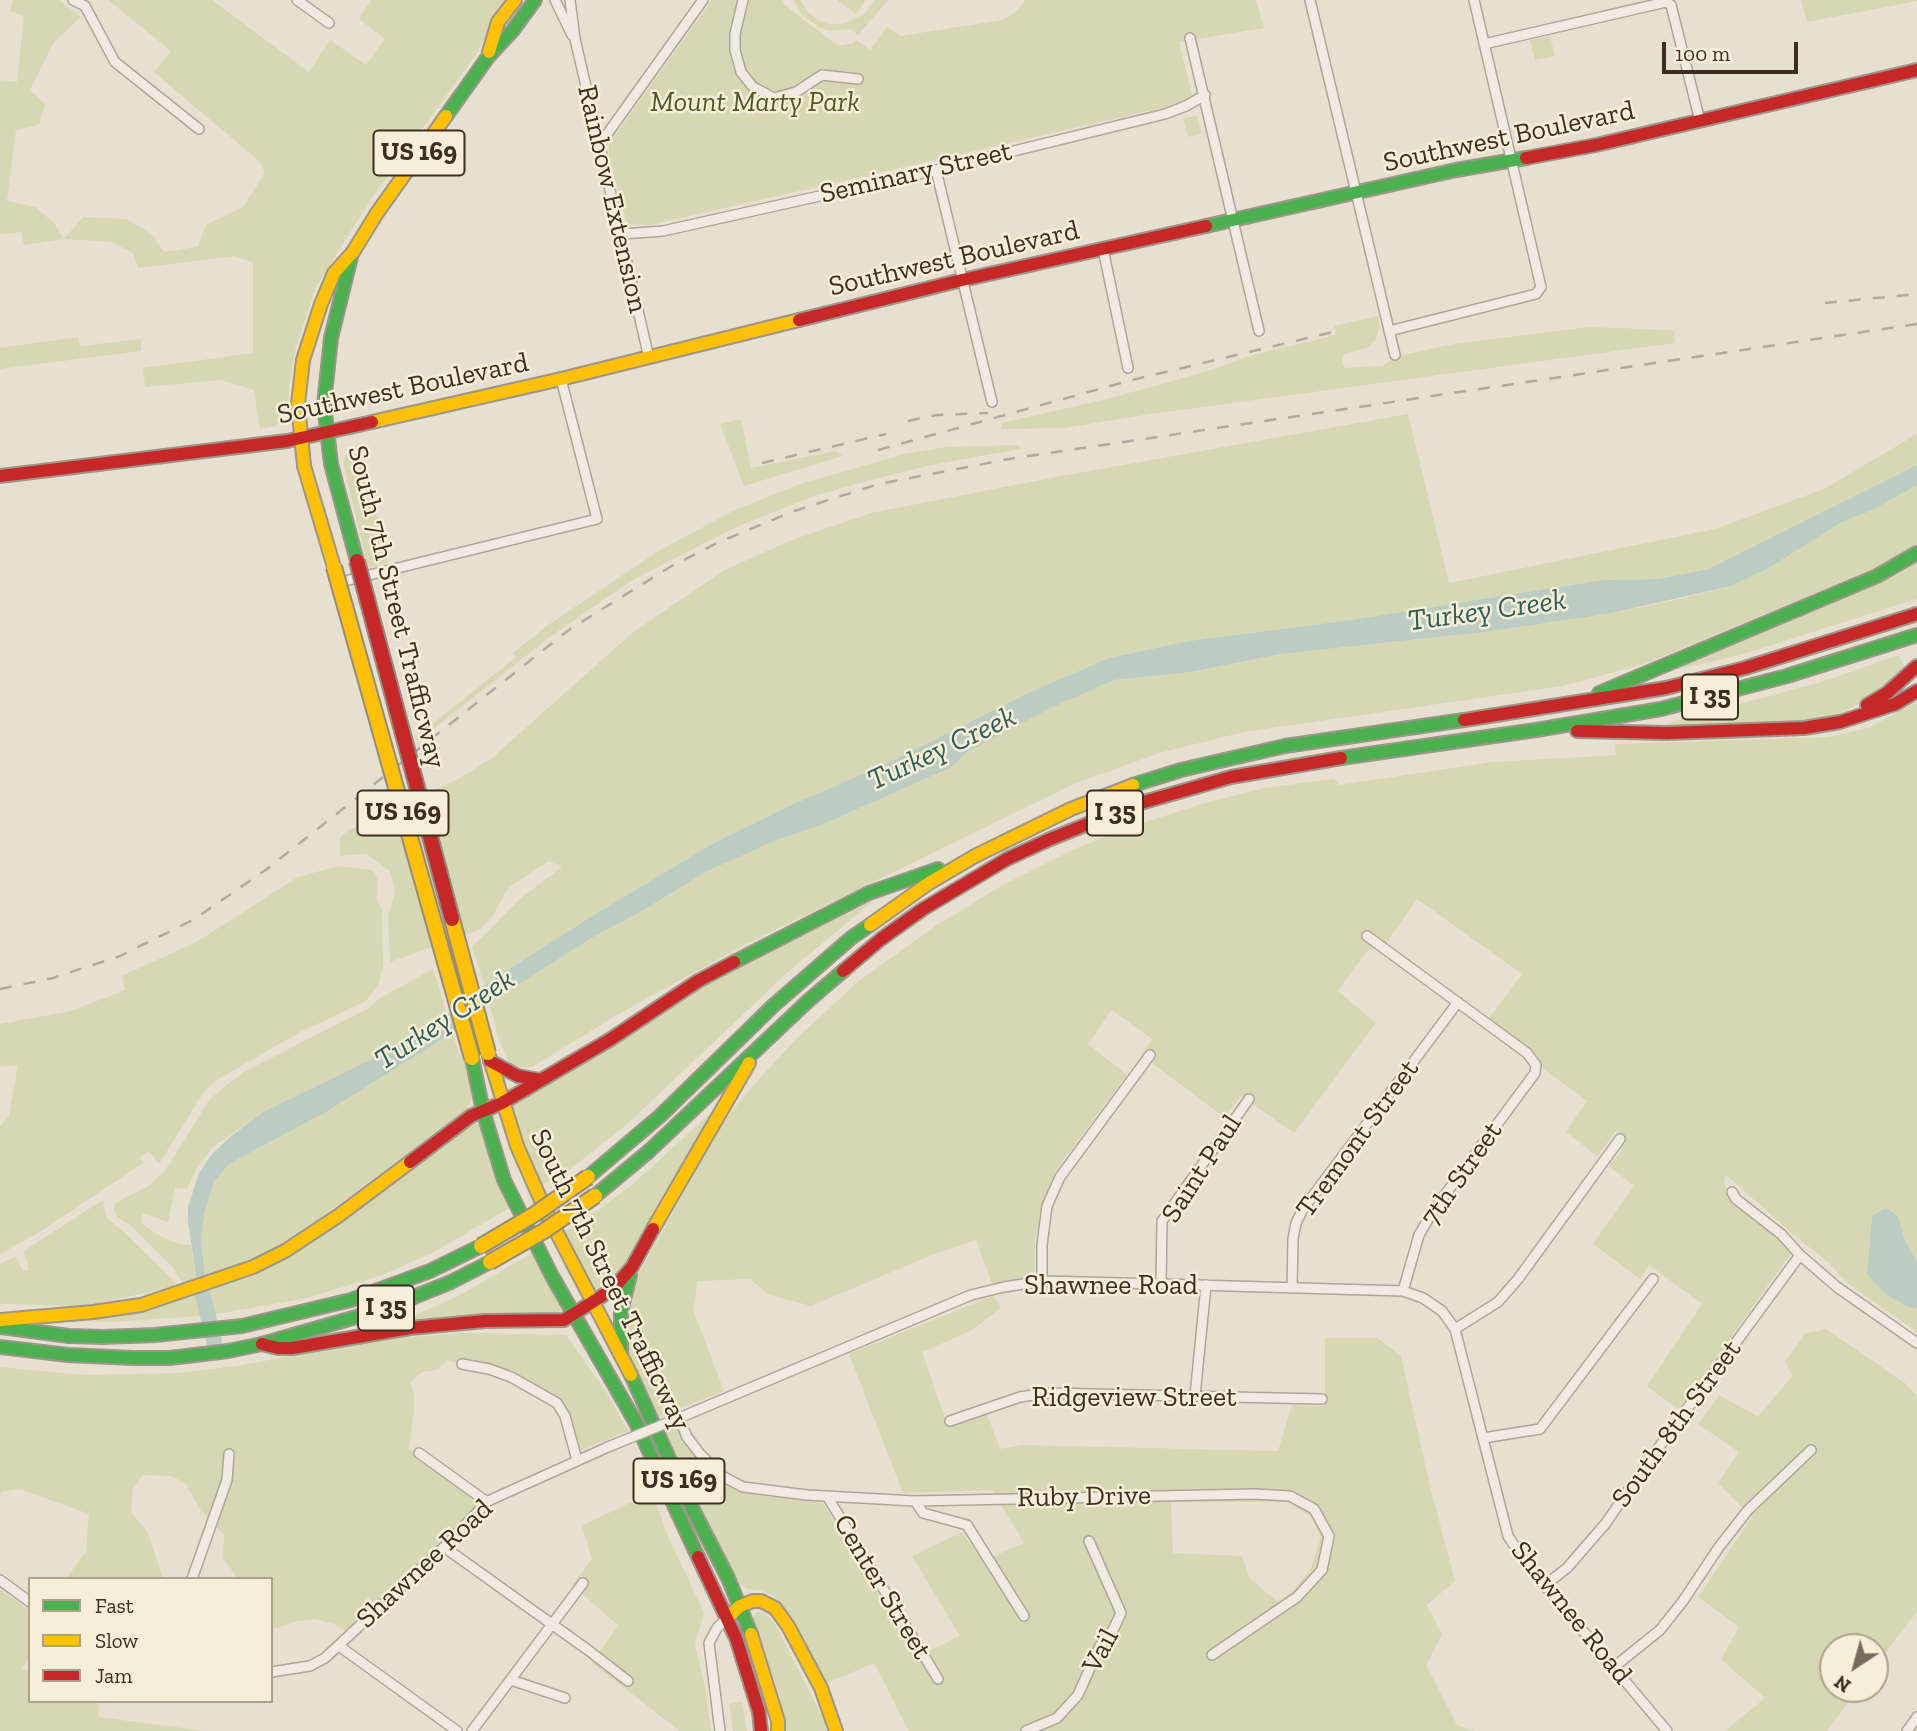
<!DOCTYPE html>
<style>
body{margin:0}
#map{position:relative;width:1917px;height:1731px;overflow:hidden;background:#e7e0d1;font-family:"Zilla Slab",serif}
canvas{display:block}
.legend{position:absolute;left:28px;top:1577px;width:245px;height:126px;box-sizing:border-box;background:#f7eed8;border:2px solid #ada18e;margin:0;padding:9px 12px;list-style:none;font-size:21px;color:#3d2e20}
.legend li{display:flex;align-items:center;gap:14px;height:35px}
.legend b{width:35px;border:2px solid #ada18e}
.north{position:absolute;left:1819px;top:1633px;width:70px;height:70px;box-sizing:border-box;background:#f7eed8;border:2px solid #ada18e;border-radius:50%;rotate:216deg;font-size:19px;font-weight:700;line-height:28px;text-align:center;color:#3d2e20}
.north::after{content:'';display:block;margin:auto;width:24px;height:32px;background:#786c5e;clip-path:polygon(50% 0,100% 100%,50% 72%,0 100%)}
.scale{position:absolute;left:1662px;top:42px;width:136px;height:32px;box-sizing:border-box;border:4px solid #3d2e20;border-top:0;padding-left:9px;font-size:21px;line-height:24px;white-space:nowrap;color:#3d2e20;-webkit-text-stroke:5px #f7eed8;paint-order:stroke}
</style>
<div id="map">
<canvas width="1917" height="1731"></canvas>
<ul class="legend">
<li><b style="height:9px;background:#4caf50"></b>Fast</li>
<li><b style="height:9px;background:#ffc107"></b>Slow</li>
<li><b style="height:9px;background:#c62828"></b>Jam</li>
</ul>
<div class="north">N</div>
<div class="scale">100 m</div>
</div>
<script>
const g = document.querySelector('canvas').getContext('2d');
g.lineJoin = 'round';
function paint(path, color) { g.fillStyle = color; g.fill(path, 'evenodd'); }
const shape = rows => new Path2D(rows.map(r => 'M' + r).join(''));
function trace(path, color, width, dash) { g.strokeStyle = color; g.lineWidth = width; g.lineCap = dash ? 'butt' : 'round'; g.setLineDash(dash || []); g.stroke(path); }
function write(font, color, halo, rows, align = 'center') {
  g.font = font + ' "Zilla Slab",serif'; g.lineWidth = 5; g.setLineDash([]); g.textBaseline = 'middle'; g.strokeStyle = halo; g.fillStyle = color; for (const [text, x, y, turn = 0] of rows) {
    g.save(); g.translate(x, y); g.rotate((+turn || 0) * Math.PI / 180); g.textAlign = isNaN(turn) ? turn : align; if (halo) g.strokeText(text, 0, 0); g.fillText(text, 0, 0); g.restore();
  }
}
paint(shape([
 [13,0,59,0,81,17,54,42,30,90,45,104,39,125,16,130,7,201,35,207,54,223,64,239,83,217,126,219,152,234,164,252,197,247,206,225,243,207,265,173,260,162,154,72,171,51,108,0,212,0,309,72,330,40,366,65,385,39,359,19,371,0,508,0,492,24,476,55,371,199,316,287,296,347,289,387,288,408,282,421,276,426,260,429,254,390,221,380,145,387,143,368,253,353,253,263,235,256,138,268,133,253,112,242,64,239,24,245,21,232,0,234,0,80,17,82,24,16,10,11],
 [712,0,782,0,785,5,838,46,854,43,856,40,870,50,887,27,900,36,1003,20,1017,11,1025,0,1256,0,1264,28,1179,42,1193,99,1161,108,651,225,627,224,609,159,609,144],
 [794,0,800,0,808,12,820,21,828,24,843,24,864,14,875,0,888,0,858,35,850,29,831,31,820,28,802,15],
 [837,0,866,0,856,14],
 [1801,0,1917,0,1917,1,1807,22],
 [1550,36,1555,56,1535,60,1530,40],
 [1197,115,1201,134,1188,137,1183,119],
 [1378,316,1379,328,1375,341,1367,348,1344,354,1342,364,1346,368,1382,366,1398,356,1454,344,1590,327,1674,330,1675,343,1144,415,1065,428,1002,429,1002,423,1103,400,1205,372,1249,356,1336,335,1334,326],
 [78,337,80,346,141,339,141,351,0,369,0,348],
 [1408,414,1449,583,1715,529,1824,489,1917,434,1917,465,1708,569,1658,579,1603,580,1351,620,1189,641,1109,658,1028,693,888,763,789,806,712,844,597,913,484,985,472,947,522,897,562,867,549,861,508,888,493,916,479,930,390,962,388,916,395,891,390,871,366,854,340,856,340,837,349,830,458,779,492,758,632,633,723,571,789,541,871,513,1056,477],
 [741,419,751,468,835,451,843,456,744,486,720,424],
 [361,443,388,563,368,568,343,463,347,452],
 [1019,445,1020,449,931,465,867,481,811,497,730,530,633,580,606,598,550,637,418,741,415,738,516,657,513,653,548,625,660,550,735,510,800,484,904,454,947,447],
 [1917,485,1917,543,1908,551,1885,564,1644,664,1563,686,1244,732,1159,753,1074,784,748,943,615,1016,534,1066,527,1068,510,1064,499,1041,489,1003,592,938,642,911,706,872,774,841,824,824,952,767,967,752,1049,709,1114,680,1191,672,1281,654,1485,632,1607,614,1676,600,1731,586,1767,569,1842,522,1873,510],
 [1917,557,1917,599,1740,655,1675,670],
 [1899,655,1906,671,1874,696,1845,711,1818,720,1666,729,1665,724,1821,682],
 [1917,702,1917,1261,1905,1240,1898,1216,1872,1217,1867,1274,1908,1307,1917,1308,1917,1332,1847,1283,1829,1263,1788,1230,1726,1175,1724,1182,1729,1200,1776,1235,1792,1252,1679,1410,1647,1386,1702,1304,1649,1265,1640,1279,1593,1244,1634,1186,1609,1166,1622,1151,1617,1130,1597,1156,1566,1132,1587,1101,1544,1069,1537,1055,1489,1018,1522,974,1417,899,1386,944,1367,951,1338,991,1376,1023,1294,1133,1241,1096,1224,1117,1141,1055,1152,1039,1112,1010,1088,1044,1127,1075,1055,1171,1042,1206,1035,1239,1035,1270,1030,1276,992,1284,976,1240,932,1255,811,1306,767,1294,750,1279,698,1281,693,1310,724,1391,655,1418,626,1349,624,1336,634,1282,725,1120,750,1089,797,1038,859,981,934,927,1001,886,1077,848,1127,828,1205,803,1264,788,1334,779,1339,785,1493,762,1616,755,1615,744,1828,737,1868,728],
 [338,866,371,870,375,873,378,882,377,900,382,909,383,968,378,985,366,1001,300,1032,215,1081,203,1093,159,1164,149,1151,140,1157,143,1163,38,1233,0,1254,0,1127,9,1115,18,1065,0,1067,0,1024,71,1011,125,990,122,976,198,941,298,877],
 [874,900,788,972,625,1126,569,1170,539,1187,510,1107,682,997],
 [433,969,447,1014,389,1051,263,1112,212,1148,196,1169,187,1189,175,1188,168,1222,142,1213,141,1223,160,1236,179,1244,191,1245,197,1282,184,1285,173,1268,131,1226,117,1217,114,1211,115,1203,150,1185,165,1171,210,1099,242,1073,369,1008,380,998],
 [452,1033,461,1058,465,1061,472,1089,471,1101,466,1110,324,1215,282,1243,252,1260,205,1277,201,1239,205,1211,214,1182,229,1164,326,1112],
 [708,1115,712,1117,629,1261,600,1290,594,1290,564,1232,588,1217,633,1184],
 [474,1123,480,1125,497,1180,509,1208,434,1252,382,1275,307,1298,216,1314,210,1290],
 [103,1200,107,1218,124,1232,175,1282,173,1287,104,1302,74,1306,0,1304,0,1264,16,1256,23,1271,29,1270,24,1251],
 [532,1253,563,1312,408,1323,407,1319,462,1294],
 [198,1295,202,1316,112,1322,70,1321],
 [993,1296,1001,1308,970,1331,922,1352,948,1427,987,1414,1000,1449,1022,1445,1278,1451,1292,1405,1325,1406,1325,1338,1377,1338,1401,1356,1430,1486,1455,1581,1427,1605,1442,1635,1426,1665,1457,1725,1476,1731,909,1731,874,1663,827,1683,781,1602,773,1596,760,1590,748,1589,739,1583,699,1506,664,1431,676,1427,702,1467,718,1480,742,1493,823,1503,917,1657,960,1636,912,1556,962,1532,983,1561,1024,1543,992,1490,903,1493,849,1354],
 [1171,1502,1287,1502,1310,1516,1321,1537,1311,1568,1295,1589,1278,1602,1250,1579,1242,1556,1173,1553],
 [1826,1329,1905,1383,1917,1396,1917,1612,1875,1666,1875,1647,1833,1647,1833,1689,1858,1689,1827,1731,1725,1731,1765,1698,1721,1659,1739,1627,1698,1597,1752,1517,1718,1483,1739,1452,1698,1424,1719,1395,1758,1417,1792,1376,1785,1362,1805,1334],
 [465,1333,566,1335,607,1393,628,1431,579,1451,566,1407,553,1395,515,1373,488,1364,462,1360,457,1363,447,1360,438,1370,422,1372,410,1382,414,1395,414,1410,409,1449,479,1501,479,1505,346,1631,334,1624,315,1619,297,1621,277,1628,271,1627,271,1579,238,1579,223,1558,224,1535,201,1511,185,1483,172,1476,143,1475,133,1489,131,1512,148,1533,163,1579,66,1579,86,1551,89,1514,20,1489,1,1492,0,1496,0,1367,83,1375,179,1373,236,1366,385,1339],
 [652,1492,668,1536,704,1613,695,1644,706,1692,711,1731,680,1731,592,1663,618,1625,572,1585,592,1559,582,1526],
 [0,1589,30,1611,30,1657,22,1668,30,1674,30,1701,93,1701,99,1705,98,1717,206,1731,0,1731],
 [758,1612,765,1614,774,1622,825,1722,826,1731,786,1731,779,1694,753,1617],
 [742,1702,747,1731,733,1731,729,1704]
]), '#d6d7b3');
paint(shape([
 [1917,465,1917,485,1873,510,1842,522,1767,569,1731,586,1607,614,1485,632,1281,654,1191,672,1114,680,1049,709,967,752,952,767,824,824,774,841,706,872,642,911,592,938,489,1003,452,1033,326,1112,229,1164,214,1182,205,1211,201,1239,205,1277,216,1314,202,1316,188,1221,188,1207,199,1173,211,1155,230,1137,263,1112,389,1051,447,1014,484,985,597,913,712,844,789,806,888,763,1028,693,1109,658,1189,641,1351,620,1603,580,1658,579,1708,569],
 [1886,1208,1898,1216,1905,1240,1917,1261,1917,1308,1908,1307,1886,1294,1867,1274,1872,1216]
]), '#bcccc2');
trace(shape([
 [203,1295,214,1341]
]), '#bcccc2', 16);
const street = shape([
 [73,0,85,6],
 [297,0,329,23],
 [555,0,572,35],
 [570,0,575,39,649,358],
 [743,0,735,34,735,50,741,72,753,87,774,98,796,92,822,75,858,79],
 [1310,0,1395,355],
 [85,6,115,62,199,129],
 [1190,38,1259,331],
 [1484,44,1666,2,1671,5,1700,121],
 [600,144,703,0],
 [936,170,992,402],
 [622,234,663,231,936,170,1165,114,1186,106,1205,95],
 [1103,249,1128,368],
 [1389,331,1536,294,1541,287,1474,0],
 [349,580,597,519,561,379],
 [1367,936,1527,1053,1536,1065,1535,1073,1433,1211,1419,1235,1403,1291],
 [1732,1192,1736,1199,1781,1234,1800,1255,1837,1287,1917,1343],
 [1042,1281,1042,1245,1047,1206,1060,1177,1150,1055],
 [1161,1284,1162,1221,1249,1099],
 [1292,1288,1293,1239,1296,1223,1303,1209,1458,1002],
 [1455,1329,1498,1302,1518,1279,1620,1139],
 [462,1364,489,1369,511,1377,557,1403,565,1416,577,1460],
 [1195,1396,1206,1285],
 [950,1421,1020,1397,1048,1393,1322,1399],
 [1483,1438,1540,1429,1653,1279],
 [419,1453,487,1502],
 [827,1496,938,1679],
 [915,1501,923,1513,967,1525,1024,1616],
 [444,1547,588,1650,628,1681],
 [192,1579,227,1480,229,1454],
 [0,1580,30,1602],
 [1545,1585,1567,1568,1606,1523,1640,1473,1800,1255],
 [339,1646,457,1731],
 [1212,1655,1297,1597,1322,1570,1329,1536,1314,1509,1290,1496,1255,1494,915,1501,807,1495,743,1487,722,1476,700,1454,687,1437,679,1418,971,1295,1004,1287,1042,1281,1161,1284,1403,1291,1423,1298,1442,1311,1455,1329,1508,1536,1526,1563,1667,1731],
 [1614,1667,1660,1630,1683,1601,1719,1547,1748,1510,1811,1450],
 [271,1672,310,1666,325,1658,444,1547,488,1501,608,1447],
 [511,1680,565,1698],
 [472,1731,583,1583],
 [720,1731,709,1643,717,1628,727,1618],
 [1026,1731,1057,1718,1078,1695,1100,1646,1113,1630,1121,1613,1089,1541],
 [1907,1731,1917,1717]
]);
const fast = shape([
 [446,116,488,57,513,30,535,0],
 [1206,226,1456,170,1526,158],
 [352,253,331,338,324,404,331,464,357,561],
 [1599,693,1877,576,1917,553],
 [1341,758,1536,730,1661,709,1787,676,1917,635],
 [1133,785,1181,770,1285,746,1464,720],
 [734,962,869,893,938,869],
 [472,1058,483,1111,504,1180,552,1276,636,1423,698,1557],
 [588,1177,660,1116,774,1005,851,938,870,925],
 [595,1196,648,1152,808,1001,843,971],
 [0,1327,69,1336,103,1337,155,1335,242,1326,351,1300,430,1271,481,1246],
 [0,1347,68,1355,133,1358,170,1358,228,1351,262,1344,384,1309,451,1282,490,1262],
 [621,1355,621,1311,630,1275],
 [631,1375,687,1498,728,1578,751,1634]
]);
const slow = shape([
 [489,52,498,22,515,0],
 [372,422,561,379,799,320],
 [334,567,304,466,298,404,303,360,321,304,334,273,353,252,377,213,446,116],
 [870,925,929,883,975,856,1071,809,1133,785],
 [489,1056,517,1146,547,1214,631,1375],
 [653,1229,749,1063],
 [0,1320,93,1312,141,1305,253,1267,285,1251,338,1216,410,1162],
 [727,1618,740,1606,753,1601,761,1601,775,1608,788,1626,821,1688,836,1731],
 [751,1634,778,1721,778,1731]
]);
const jam = shape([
 [1526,158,1596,145,1917,70],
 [799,320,962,280,1206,226],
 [0,476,287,441,372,422],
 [1867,705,1887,693,1917,666],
 [1464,720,1666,688,1745,668,1917,614],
 [1577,731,1667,733,1804,728,1840,722,1895,704,1917,691],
 [843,971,881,939,923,909,1007,859,1048,840,1137,804,1231,777,1341,758],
 [490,1061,518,1076,540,1080],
 [410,1162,471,1116,502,1103,611,1039,698,981,734,962],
 [262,1344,278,1348,292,1348,410,1328,485,1321,564,1320,613,1289,632,1267,653,1229],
 [698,1557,736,1638,759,1712,761,1731]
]);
trace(street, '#ada599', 12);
trace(fast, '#9c958a', 16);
trace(slow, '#9c958a', 16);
trace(jam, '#9c958a', 16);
trace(street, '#efebe3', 9);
trace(fast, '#4caf50', 12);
trace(slow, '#ffc107', 12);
trace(jam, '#c62828', 12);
trace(shape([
 [1825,303,1917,294],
 [908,421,937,415,988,413],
 [878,450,1132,380,1333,332],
 [762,463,886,434],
 [0,989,53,978,120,956,193,920,267,869,570,629,670,567,717,543,794,511,879,484,1009,459,1917,324]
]), '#afaaa2', 2.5, [12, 12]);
const streetBridge = shape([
 [608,1447,679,1418]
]);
const slowBridge = shape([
 [334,567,472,1058],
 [452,919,488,1053],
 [481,1246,535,1214,588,1177],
 [490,1262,544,1231,595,1196]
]);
const jamBridge = shape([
 [357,561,452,919]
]);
trace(streetBridge, '#ada599', 12, []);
trace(slowBridge, '#928b80', 18, []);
trace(jamBridge, '#928b80', 18, []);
trace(streetBridge, '#efebe3', 9);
trace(slowBridge, '#ffc107', 14);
trace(jamBridge, '#c62828', 14);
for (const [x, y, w] of [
 [419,153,91],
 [1710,697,56],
 [403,813,91],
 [1115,813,56],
 [386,1308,56],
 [679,1481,91]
]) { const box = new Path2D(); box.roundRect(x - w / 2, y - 22.5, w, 45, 5); g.fillStyle = '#f7eed8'; g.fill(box); trace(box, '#3d2e20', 2); }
write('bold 26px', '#3d2e20', null, [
 ["US 169",419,153],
 ["I 35",1710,697],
 ["US 169",403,813],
 ["I 35",1115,813],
 ["I 35",386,1308],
 ["US 169",679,1481]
]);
write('italic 28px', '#4d5a26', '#f7eed8', [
 ["Mount Marty Park",755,103]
]);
write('28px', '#3d2e20', '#f7eed8', [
 ["Southwest Boulevard",1509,137,-12],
 ["Seminary Street",916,173,-13],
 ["Rainbow Extension",612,199,77],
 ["Southwest Boulevard",954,259,-13],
 ["Southwest Boulevard",403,389,-12],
 ["South 7th Street Trafficway",396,607,76],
 ["Tremont Street",1358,1139,-54],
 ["Saint Paul",1202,1169,-57],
 ["7th Street",1462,1174,-55],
 ["South 7th Street Trafficway",610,1280,64],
 ["Shawnee Road",1111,1286],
 ["Ridgeview Street",1134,1398],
 ["South 8th Street",1677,1424,-54],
 ["Ruby Drive",1084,1497,-1],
 ["Shawnee Road",425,1564,-43],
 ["Center Street",882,1587,59],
 ["Shawnee Road",1571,1613,51],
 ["Vail",1101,1651,-62]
]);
write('italic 30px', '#2f5d5a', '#f7eed8', [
 ["Turkey Creek",1487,611,-8],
 ["Turkey Creek",942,749,-25],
 ["Turkey Creek",445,1020,-33]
]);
</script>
